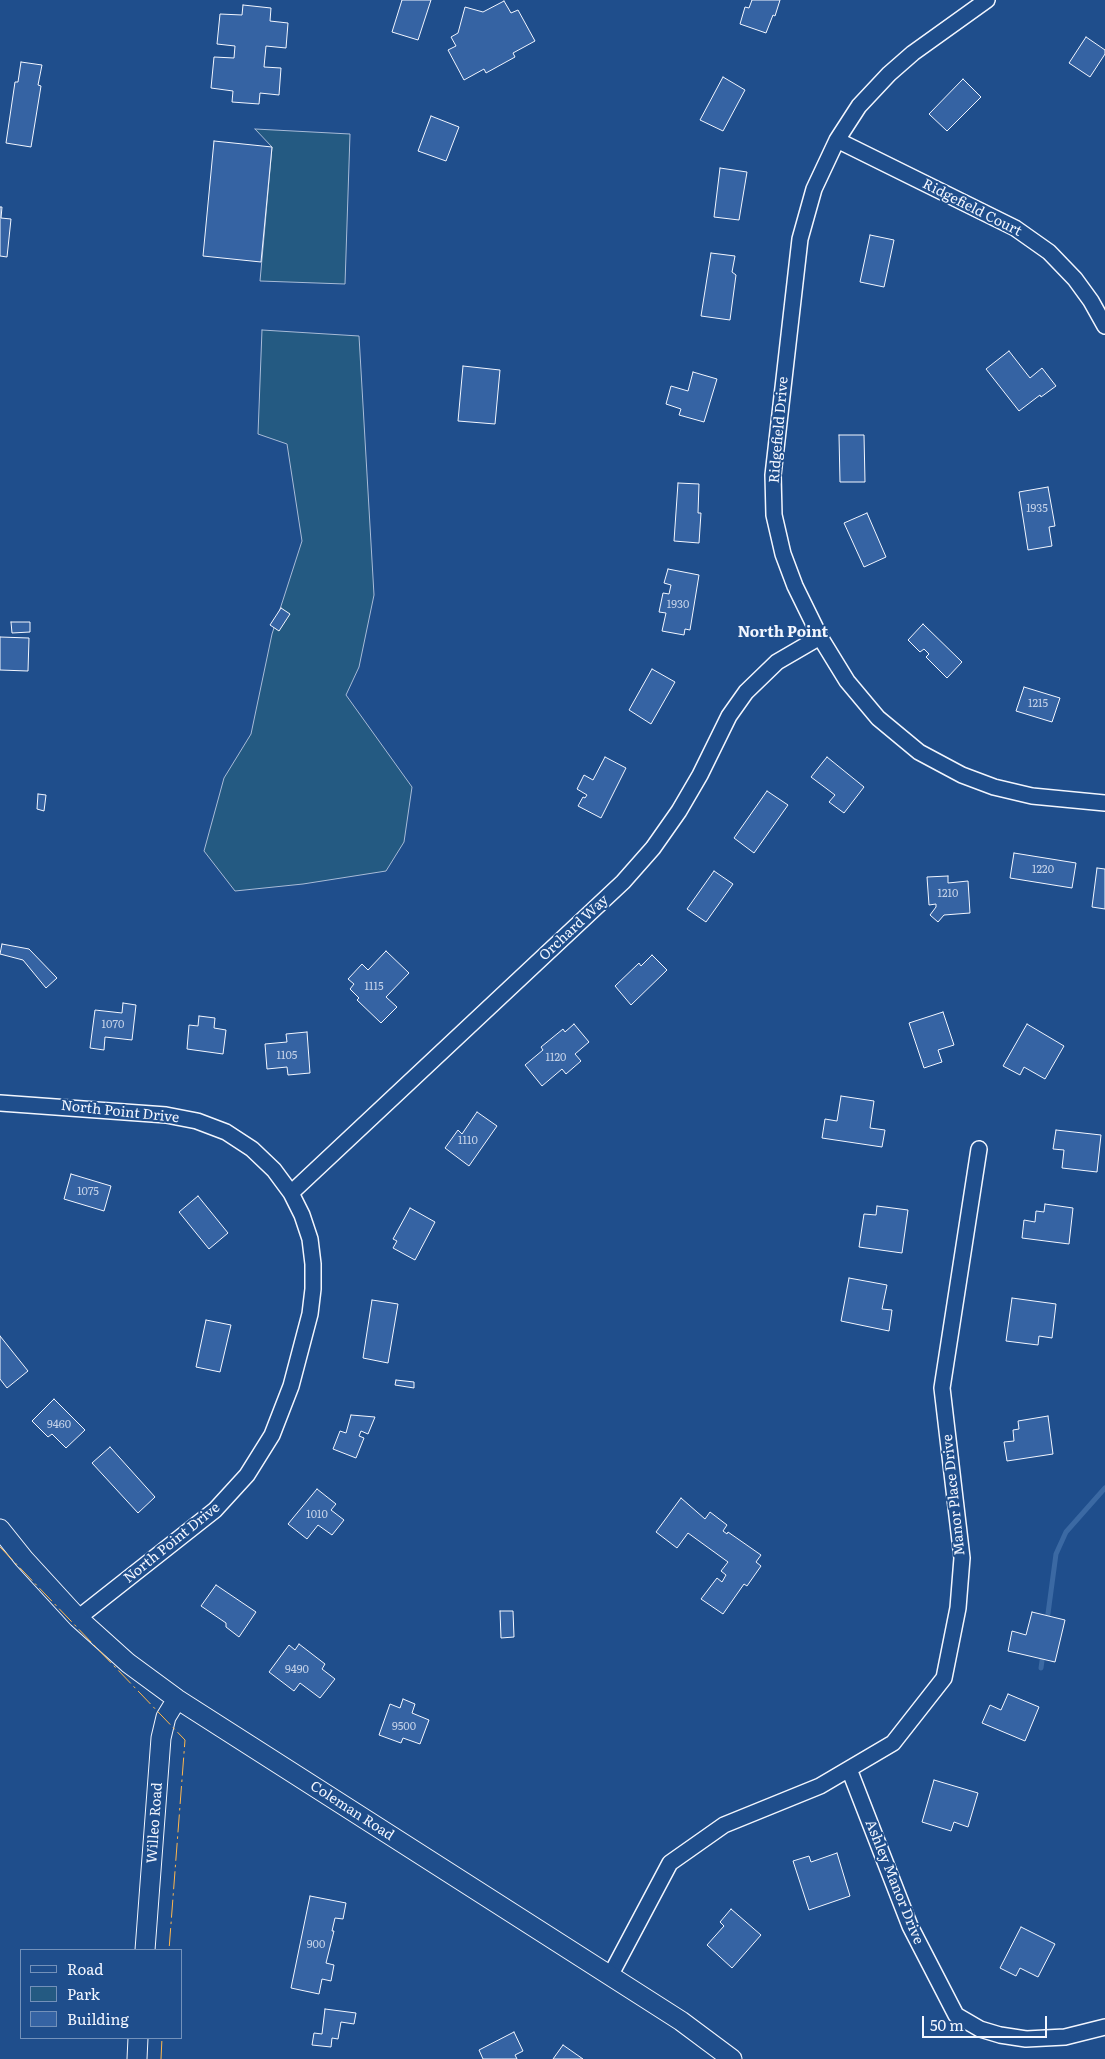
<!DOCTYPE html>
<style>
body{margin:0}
#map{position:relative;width:1105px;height:2059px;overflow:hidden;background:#1f4e8c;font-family:Literata,serif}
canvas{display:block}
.legend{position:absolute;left:20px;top:1949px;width:162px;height:90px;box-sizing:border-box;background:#1f4e8c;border:1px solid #7391ba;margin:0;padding:6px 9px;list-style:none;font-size:15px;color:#f2f6ff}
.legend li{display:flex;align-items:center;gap:10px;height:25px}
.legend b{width:25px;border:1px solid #7391ba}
.scale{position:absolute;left:922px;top:2016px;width:125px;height:22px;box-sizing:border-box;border:2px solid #f2f6ff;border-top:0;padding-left:6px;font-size:15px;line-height:18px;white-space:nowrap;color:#f2f6ff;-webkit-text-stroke:4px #1f4e8c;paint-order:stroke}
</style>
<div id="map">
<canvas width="1105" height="2059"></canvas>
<ul class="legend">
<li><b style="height:6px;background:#1f4e8c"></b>Road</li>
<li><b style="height:14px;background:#245a82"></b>Park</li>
<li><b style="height:14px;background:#3563a3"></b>Building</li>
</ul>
<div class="scale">50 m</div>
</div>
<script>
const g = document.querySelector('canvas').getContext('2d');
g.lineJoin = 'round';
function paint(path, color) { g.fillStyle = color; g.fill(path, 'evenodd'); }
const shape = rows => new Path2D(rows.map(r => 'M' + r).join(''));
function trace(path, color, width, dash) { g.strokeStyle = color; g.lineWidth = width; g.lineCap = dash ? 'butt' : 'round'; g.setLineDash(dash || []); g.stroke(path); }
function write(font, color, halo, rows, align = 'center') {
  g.font = font + ' Literata,serif'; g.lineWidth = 4; g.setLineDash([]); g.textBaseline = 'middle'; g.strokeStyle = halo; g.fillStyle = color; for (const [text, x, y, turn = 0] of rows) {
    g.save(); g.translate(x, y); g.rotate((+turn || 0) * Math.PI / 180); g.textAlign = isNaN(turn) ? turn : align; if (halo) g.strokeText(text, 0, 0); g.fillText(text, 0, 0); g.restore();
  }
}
const green = shape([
 [255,129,350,134,345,284,260,281,272,147,255,129],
 [262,330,359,336,374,595,359,667,346,695,412,787,404,842,386,871,303,884,235,891,204,851,224,778,251,734,272,634,302,541,287,444,258,434,262,330]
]);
paint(green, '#245a82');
trace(green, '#a8bbd7', 1);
trace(shape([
 [1047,1621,1056,1554,1066,1532,1105,1488],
 [1041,1668,1043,1654]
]), '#3b69a3', 5);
const building = shape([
 [402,0,431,0,418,40,392,32,402,0],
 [752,0,780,0,775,16,773,15,766,33,740,24,745,7,749,8,752,0],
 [504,1,511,13,518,10,535,41,513,53,515,57,486,73,484,69,464,80,448,50,456,46,451,37,458,33,465,7,483,12,504,1],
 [243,5,271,8,270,21,288,23,286,48,266,46,264,67,281,68,279,95,260,93,259,104,232,102,233,91,211,88,214,57,234,58,235,46,217,44,220,14,242,15,243,5],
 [1086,37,1105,50,1105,54,1090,77,1069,63,1086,37],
 [21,62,42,65,38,85,41,86,31,147,6,143,15,82,18,82,21,62],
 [723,77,745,90,723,131,700,120,723,77],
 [963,79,981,97,947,131,929,114,963,79],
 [431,116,459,127,446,161,418,151,431,116],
 [214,141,272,147,261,262,203,256,214,141],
 [720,168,747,172,739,220,714,217,720,168],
 [0,207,2,207,1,218,11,219,7,257,0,256,0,207],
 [870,235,894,240,884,287,860,282,870,235],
 [711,253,735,256,732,272,736,275,730,320,701,316,711,253],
 [1009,351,1030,378,1042,368,1056,386,1041,397,1040,395,1019,411,986,369,1009,351],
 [463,366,500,370,495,424,458,421,463,366],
 [693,372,717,379,704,422,679,415,681,409,666,404,671,386,688,391,693,372],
 [839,435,864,435,865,482,840,482,839,435],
 [678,483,699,484,698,513,701,513,699,543,674,541,678,483],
 [1048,487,1055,526,1049,527,1052,546,1028,550,1019,492,1048,487],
 [867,513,886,557,864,567,844,523,867,513],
 [668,569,699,575,690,630,685,629,684,635,662,631,666,613,659,612,663,593,669,594,671,585,664,583,668,569],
 [281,608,290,614,279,631,270,625,281,608],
 [11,622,30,622,30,632,12,633,11,622],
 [923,624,962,662,947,678,926,657,929,654,924,649,920,652,908,640,923,624],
 [0,637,29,638,28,671,0,670,0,637],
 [652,669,675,682,651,724,629,710,652,669],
 [1024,687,1060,698,1052,722,1016,711,1024,687],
 [605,757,626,768,601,818,578,806,583,797,585,798,587,795,577,789,584,775,593,780,605,757],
 [827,757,864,787,844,813,829,802,835,795,811,777,827,757],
 [767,791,788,805,754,853,734,838,767,791],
 [38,794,46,795,44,811,37,809,38,794],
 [1014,853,1076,863,1072,888,1010,878,1014,853],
 [1097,868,1105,869,1105,909,1092,907,1097,868],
 [714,871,733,884,706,922,687,909,714,871],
 [948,876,948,883,968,881,970,913,944,915,938,922,930,915,936,907,936,904,929,905,927,877,948,876],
 [2,944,29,949,57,978,46,988,23,960,0,954,2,944],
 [386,951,409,973,386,997,397,1007,381,1023,357,1000,359,998,350,989,354,984,348,979,362,964,368,970,386,951],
 [652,955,667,970,631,1005,615,986,639,963,641,966,652,955],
 [123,1003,136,1005,132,1040,105,1037,104,1050,90,1048,95,1010,122,1013,123,1003],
 [943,1012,954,1045,938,1050,942,1062,924,1068,909,1023,943,1012],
 [199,1016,215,1018,214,1028,226,1030,223,1054,187,1049,189,1025,198,1026,199,1016],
 [574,1024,589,1042,575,1054,581,1061,566,1074,562,1069,542,1086,525,1065,543,1050,541,1047,563,1029,565,1032,574,1024],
 [1027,1024,1064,1046,1045,1079,1024,1067,1020,1075,1003,1066,1027,1024],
 [307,1032,310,1073,288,1075,287,1067,267,1069,265,1044,287,1042,286,1034,307,1032],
 [841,1096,874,1101,870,1128,885,1130,882,1147,822,1138,825,1119,837,1121,841,1096],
 [477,1112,497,1126,469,1166,445,1148,458,1130,462,1134,477,1112],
 [1056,1130,1101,1135,1097,1172,1062,1168,1064,1150,1053,1149,1056,1130],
 [71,1174,111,1186,104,1211,64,1199,71,1174],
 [198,1196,228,1233,209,1249,179,1212,198,1196],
 [1045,1204,1073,1208,1069,1244,1022,1238,1024,1220,1035,1222,1036,1211,1044,1212,1045,1204],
 [877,1206,908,1210,902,1253,859,1247,864,1214,876,1215,877,1206],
 [410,1208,435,1222,415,1260,393,1248,397,1241,393,1239,410,1208],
 [849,1278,887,1285,882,1309,892,1310,889,1331,841,1321,849,1278],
 [1012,1298,1056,1304,1052,1338,1039,1336,1038,1345,1006,1341,1012,1298],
 [372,1300,398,1304,388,1363,363,1358,372,1300],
 [206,1320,231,1325,220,1372,196,1367,206,1320],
 [0,1336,28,1371,7,1388,0,1379,0,1336],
 [396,1380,414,1382,414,1388,395,1385,396,1380],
 [54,1399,85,1430,66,1448,52,1434,48,1437,32,1421,54,1399],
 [351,1415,375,1417,368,1434,361,1431,359,1436,364,1438,356,1458,333,1449,340,1431,346,1433,351,1415],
 [1048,1416,1053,1454,1007,1461,1004,1442,1014,1441,1013,1430,1019,1429,1018,1421,1048,1416],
 [110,1447,155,1497,138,1513,92,1463,110,1447],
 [317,1489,336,1504,331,1510,344,1520,332,1535,318,1525,307,1539,288,1524,317,1489],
 [681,1498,705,1519,710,1512,727,1525,723,1531,727,1534,728,1532,761,1555,756,1562,761,1566,747,1586,744,1584,723,1614,701,1599,717,1578,722,1582,726,1575,721,1571,728,1562,688,1533,677,1548,656,1532,681,1498],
 [216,1585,256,1612,239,1637,226,1627,226,1623,201,1606,216,1585],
 [500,1611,513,1611,514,1637,501,1638,500,1611],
 [1032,1612,1065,1620,1055,1662,1008,1651,1012,1631,1026,1635,1032,1612],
 [299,1644,325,1664,322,1669,335,1679,320,1698,300,1683,294,1691,269,1672,289,1645,295,1650,299,1644],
 [1008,1694,1039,1707,1025,1741,982,1723,990,1705,1001,1710,1008,1694],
 [403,1699,415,1704,412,1713,429,1720,420,1744,403,1738,401,1743,379,1735,390,1704,400,1708,403,1699],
 [934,1780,978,1793,968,1827,954,1822,951,1831,922,1822,934,1780],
 [837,1853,850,1896,809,1910,793,1861,809,1856,811,1862,837,1853],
 [310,1896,346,1903,343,1919,335,1918,332,1931,334,1931,326,1963,334,1965,331,1981,322,1979,319,1994,291,1988,310,1896],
 [731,1909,761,1935,732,1968,707,1945,724,1926,720,1922,731,1909],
 [1021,1927,1055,1944,1038,1977,1020,1968,1016,1976,1000,1968,1021,1927],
 [325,2009,356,2013,354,2024,341,2022,338,2039,332,2038,331,2047,312,2045,314,2033,322,2034,325,2009],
 [514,2032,523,2051,515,2055,517,2059,483,2059,479,2050,514,2032],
 [563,2045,583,2059,553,2059,563,2045]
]);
paint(building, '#3563a3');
trace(building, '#f2f6ff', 1);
const minor = shape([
 [987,0,913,53,889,74,859,106,837,140,814,189,800,239,773,475,774,515,783,554,795,586,820,637,847,681,878,718,919,752,962,775,994,787,1032,796,1105,803],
 [837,140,1015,228,1049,252,1075,279,1091,301,1105,326],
 [0,1103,166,1115,197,1121,226,1132,252,1149,274,1170,291,1193,302,1215,310,1239,313,1264,313,1289,310,1314,291,1386,272,1435,247,1475,215,1510,78,1618],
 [291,1193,623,882,653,848,679,811,700,775,729,716,746,692,777,662,820,637],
 [849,1769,910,1926,956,2015,980,2029,1000,2035,1026,2039,1065,2037,1105,2027],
 [610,1976,670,1863,724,1825,820,1786,893,1743,944,1678,958,1608,962,1558,942,1388,979,1149]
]);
const tertiary = shape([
 [0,1529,24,1559,78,1618,128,1663,177,1699,681,2021,732,2059],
 [145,1950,161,1738,166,1717,177,1699],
 [137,2059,138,2038]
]);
trace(minor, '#f2f6ff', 18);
trace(tertiary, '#f2f6ff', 21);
trace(minor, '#1f4e8c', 15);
trace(tertiary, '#1f4e8c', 19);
trace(shape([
 [0,1547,185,1740,169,1950],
 [161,2059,162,2038]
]), '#ffb74d', 1, [18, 4, 2.5, 4]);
write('11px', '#c3d1e8', null, [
 ["1935",1037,509],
 ["1930",678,605],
 ["1215",1038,704],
 ["1220",1043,870],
 ["1210",948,894],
 ["1115",374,987],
 ["1070",113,1025],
 ["1105",287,1056],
 ["1120",556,1058],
 ["1110",468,1141],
 ["1075",88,1192],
 ["9460",59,1425],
 ["1010",317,1515],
 ["9490",297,1670],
 ["9500",404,1727],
 ["900",316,1945]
]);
write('14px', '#f2f6ff', '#1f4e8c', [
 ["Ridgefield Court",972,208,27],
 ["Ridgefield Drive",779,430,-85],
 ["Orchard Way",574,928,-43],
 ["North Point Drive",120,1112,6],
 ["Manor Place Drive",954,1495,-96],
 ["North Point Drive",172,1543,-39],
 ["Coleman Road",352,1811,33],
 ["Willeo Road",155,1823,-86],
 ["Ashley Manor Drive",894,1882,68]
]);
write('bold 15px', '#f2f6ff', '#1f4e8c', [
 ["North Point",783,633]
]);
</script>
